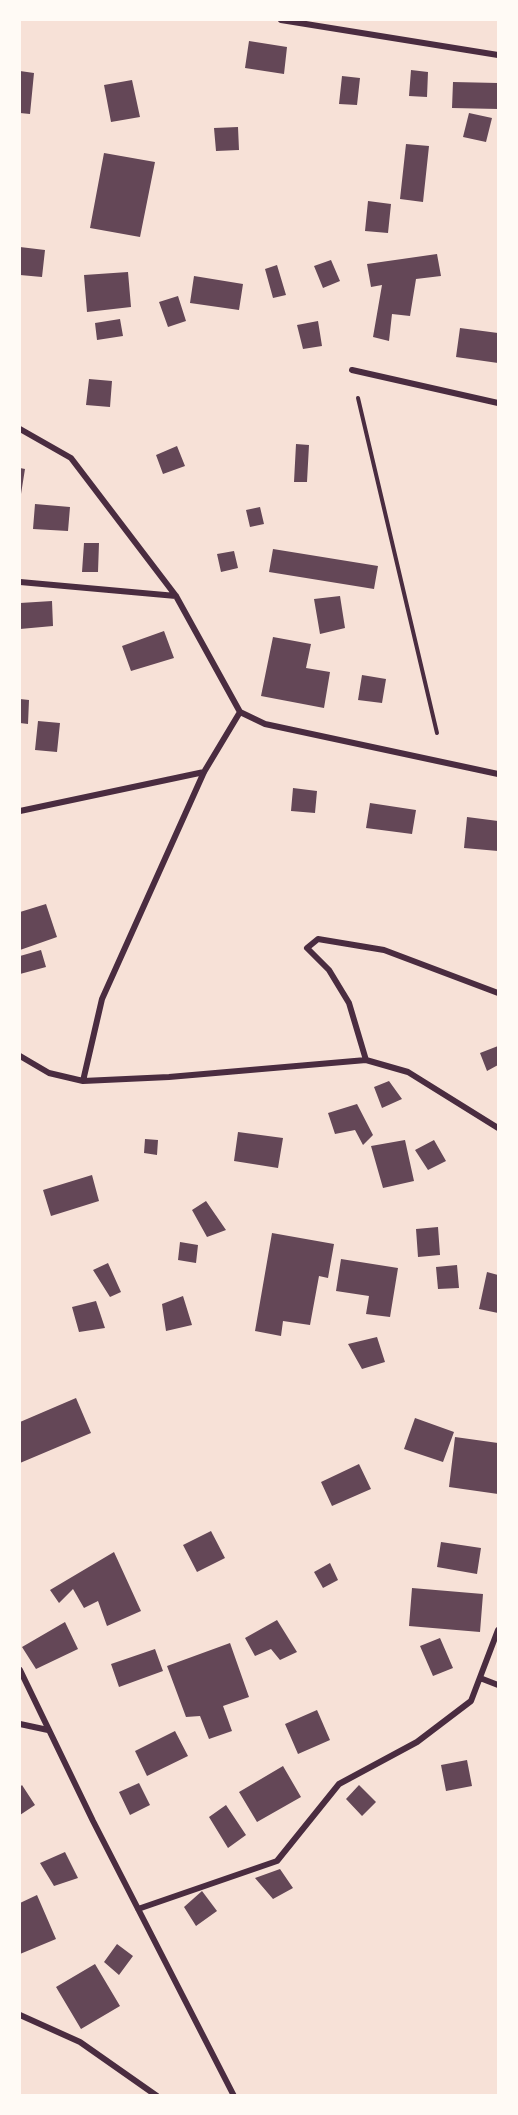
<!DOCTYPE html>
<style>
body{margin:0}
#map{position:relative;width:518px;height:2115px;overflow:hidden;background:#f7e1d7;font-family:"Nunito Sans",sans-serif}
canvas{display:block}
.frame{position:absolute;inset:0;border:21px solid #fffaf5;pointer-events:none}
</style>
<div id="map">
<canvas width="518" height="2115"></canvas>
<div class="frame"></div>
</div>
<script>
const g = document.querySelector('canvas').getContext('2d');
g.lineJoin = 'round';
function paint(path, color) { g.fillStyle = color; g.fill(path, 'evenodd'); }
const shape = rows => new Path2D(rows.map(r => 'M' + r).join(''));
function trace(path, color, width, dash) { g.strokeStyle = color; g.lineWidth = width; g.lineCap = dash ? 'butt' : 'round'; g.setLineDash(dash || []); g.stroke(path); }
paint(shape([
 [249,41,287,47,284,74,245,68],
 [411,70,428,72,427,97,409,96],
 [20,71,34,73,30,114,20,113],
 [342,76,360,78,357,105,339,104],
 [132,80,140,117,111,122,104,85],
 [453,82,498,83,498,109,452,108],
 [469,113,492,118,486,142,463,137],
 [238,127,239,150,216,151,214,128],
 [406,144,429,146,423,202,400,199],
 [104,153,155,162,140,237,90,228],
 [368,201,391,204,388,233,365,231],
 [20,247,45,250,42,277,20,275],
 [437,254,441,276,416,279,410,316,392,314,389,341,373,337,382,285,371,287,367,264],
 [331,260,340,281,323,288,314,266],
 [277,265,286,295,273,298,265,269],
 [128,272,131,307,87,312,84,275],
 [194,276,243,284,239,310,190,303],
 [178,296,186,321,168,327,159,302],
 [120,319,123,336,97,340,95,323],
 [318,321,322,346,303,349,297,325],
 [460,328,498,333,498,363,456,357],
 [89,379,112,381,110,407,86,405],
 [296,444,309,445,307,482,294,482],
 [177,446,185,466,163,474,156,455],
 [20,468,25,469,21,494,20,494],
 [35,504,70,507,68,531,33,529],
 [260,507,264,524,250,527,246,510],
 [84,543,99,543,98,572,82,572],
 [273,549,378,566,374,589,269,572],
 [234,551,238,568,221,572,217,554],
 [340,596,345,628,320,634,314,599],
 [52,601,53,626,20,629,20,603],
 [164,631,174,658,131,671,122,646],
 [273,637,311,644,306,668,330,672,324,708,261,696],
 [362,675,386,679,382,703,358,700],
 [20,699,29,700,28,724,20,723],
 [38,721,60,723,57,752,35,750],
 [293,788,317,791,315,813,291,811],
 [370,803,416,810,412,834,366,828],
 [467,817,498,821,498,851,464,848],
 [46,904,57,937,20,950,20,912],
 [41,950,46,967,20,974,20,956],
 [498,1046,498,1065,487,1071,480,1053],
 [389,1081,402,1099,382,1108,374,1087],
 [357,1104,373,1135,363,1145,355,1130,335,1134,328,1113],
 [238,1132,283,1138,278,1168,234,1161],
 [145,1139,158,1140,157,1155,144,1153],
 [405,1140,414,1181,383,1188,371,1146],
 [434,1140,446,1161,428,1170,415,1150],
 [92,1175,99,1201,51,1216,43,1190],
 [206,1201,226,1230,207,1237,192,1210],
 [438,1227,440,1255,418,1257,416,1229],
 [272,1233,334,1244,328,1278,319,1276,310,1325,283,1321,281,1336,255,1331],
 [180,1242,198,1245,196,1263,178,1260],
 [341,1259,398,1268,390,1317,366,1314,369,1296,336,1291],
 [108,1263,121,1292,110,1297,93,1270],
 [457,1265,459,1288,438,1289,436,1267],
 [487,1272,498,1275,498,1313,479,1309],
 [183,1296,192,1325,166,1331,162,1304],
 [96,1301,105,1328,79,1332,72,1307],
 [377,1337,385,1362,362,1369,348,1344],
 [76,1398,91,1433,20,1463,20,1422],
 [415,1418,454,1432,443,1462,404,1449],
 [455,1437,498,1443,498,1494,449,1487],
 [359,1464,371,1489,332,1506,321,1482],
 [211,1531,225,1558,197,1572,183,1545],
 [441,1542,481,1548,477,1574,437,1567],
 [114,1552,141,1611,107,1626,98,1601,84,1608,73,1589,59,1603,50,1590],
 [330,1563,338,1580,323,1588,314,1572],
 [412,1588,483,1594,480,1632,409,1626],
 [277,1620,297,1652,280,1660,271,1649,255,1656,245,1638],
 [65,1622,78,1649,36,1669,22,1647],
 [440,1638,453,1668,433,1676,420,1646],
 [230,1643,249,1697,223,1706,232,1731,209,1739,200,1716,186,1717,167,1666],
 [155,1649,163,1671,119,1687,111,1664],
 [317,1710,330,1740,298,1754,285,1724],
 [175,1731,188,1756,147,1776,135,1751],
 [467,1760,472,1786,446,1791,441,1765],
 [283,1766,301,1797,257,1822,239,1792],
 [139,1783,150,1805,130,1815,119,1792],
 [22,1785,35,1805,20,1815,20,1787],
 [359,1785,376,1802,362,1816,346,1799],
 [226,1805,246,1835,228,1848,209,1817],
 [65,1852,78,1878,54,1886,40,1863],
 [280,1869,293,1888,273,1899,255,1878],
 [202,1891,217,1911,196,1926,184,1907],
 [37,1895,56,1939,20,1954,20,1903],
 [117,1944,133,1956,119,1975,104,1962],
 [95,1964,120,2006,81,2029,56,1987]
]), '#644757');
trace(shape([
 [358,398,437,733]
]), '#4a2c40', 4);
trace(shape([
 [281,20,498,55],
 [352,370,498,403],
 [20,429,71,458,176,596,240,712,265,724,498,774],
 [20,582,176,596],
 [20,811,204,772],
 [20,1056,49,1073,83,1081,169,1077,366,1060,408,1072,498,1128],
 [366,1060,349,1003,329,970,307,948,318,939,384,950,498,993],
 [83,1081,102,999,204,772,240,712],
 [20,1670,93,1821,234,2096],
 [480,1678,498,1685],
 [20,1724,48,1730],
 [138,1909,277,1861,339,1784,417,1742,471,1701,498,1630],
 [20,2015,80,2042,157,2096]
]), '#4a2c40', 6);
</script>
